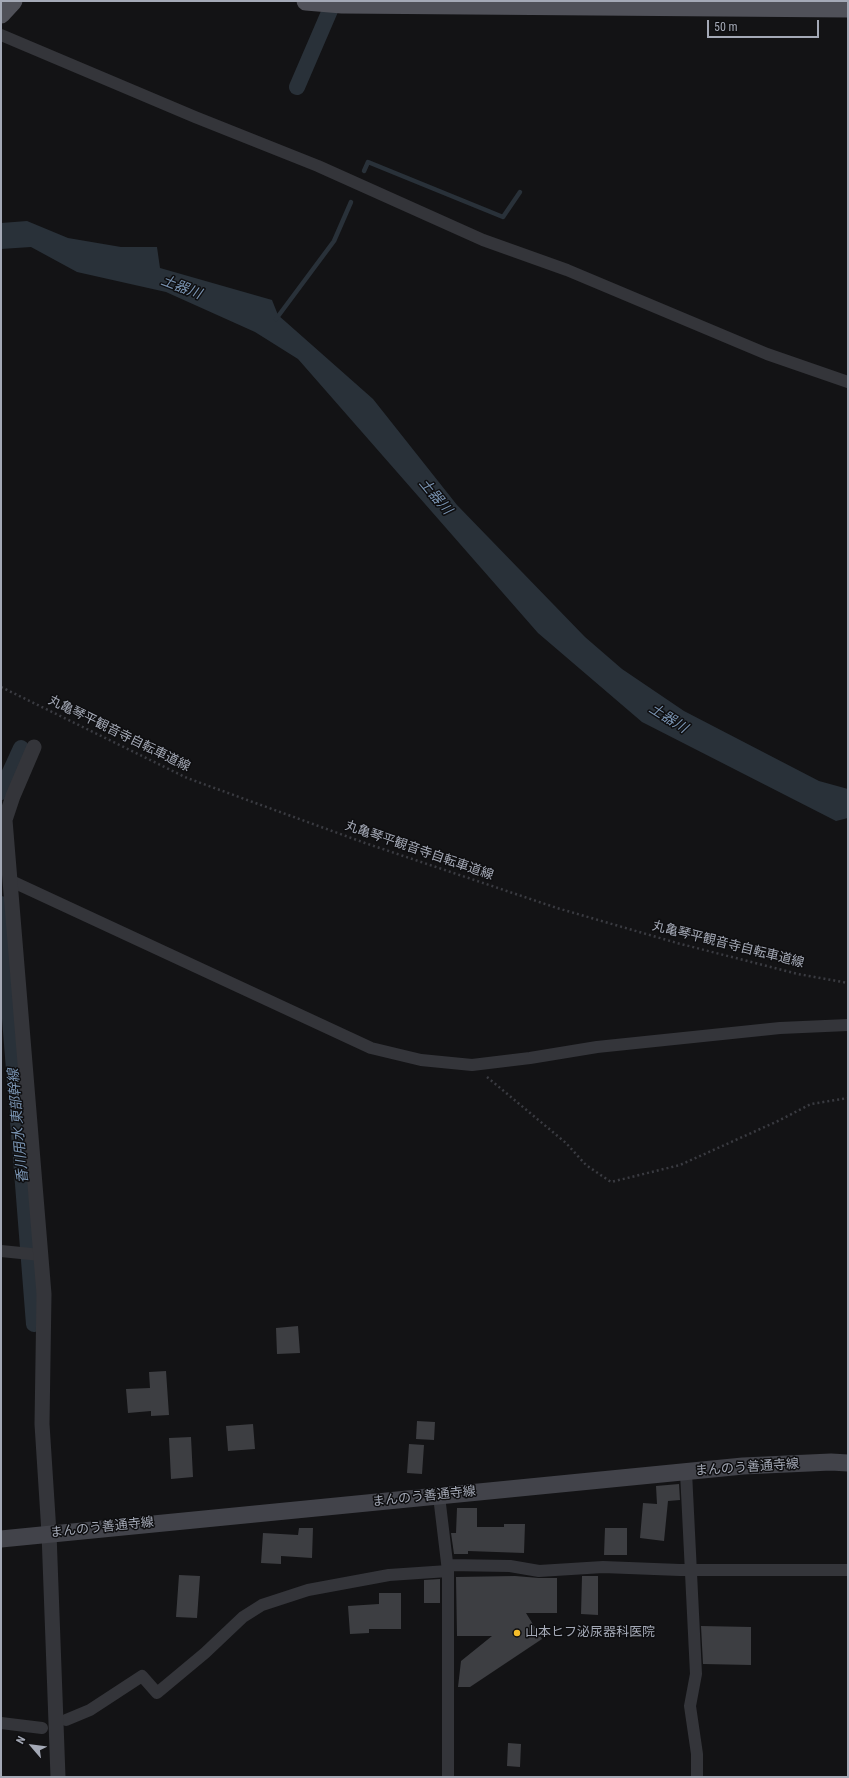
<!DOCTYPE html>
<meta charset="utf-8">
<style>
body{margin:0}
#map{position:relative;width:849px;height:1778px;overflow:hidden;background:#131315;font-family:"Roboto Condensed",sans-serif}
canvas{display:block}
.frame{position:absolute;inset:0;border:2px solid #a4a9b6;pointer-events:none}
.north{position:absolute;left:12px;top:1726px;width:40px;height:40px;-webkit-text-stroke:3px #0e0e10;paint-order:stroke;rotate:298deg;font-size:11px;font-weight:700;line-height:16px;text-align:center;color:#a4a9b6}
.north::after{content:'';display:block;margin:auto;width:14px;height:18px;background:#a4a9b6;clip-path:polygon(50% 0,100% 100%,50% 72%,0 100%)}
.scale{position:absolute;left:707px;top:20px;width:112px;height:18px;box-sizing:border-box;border:2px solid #a4a9b6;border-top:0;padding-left:5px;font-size:12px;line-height:14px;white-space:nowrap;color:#a4a9b6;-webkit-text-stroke:3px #0e0e10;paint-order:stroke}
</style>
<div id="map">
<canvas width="849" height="1778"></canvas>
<div class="frame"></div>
<div class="north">N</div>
<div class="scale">50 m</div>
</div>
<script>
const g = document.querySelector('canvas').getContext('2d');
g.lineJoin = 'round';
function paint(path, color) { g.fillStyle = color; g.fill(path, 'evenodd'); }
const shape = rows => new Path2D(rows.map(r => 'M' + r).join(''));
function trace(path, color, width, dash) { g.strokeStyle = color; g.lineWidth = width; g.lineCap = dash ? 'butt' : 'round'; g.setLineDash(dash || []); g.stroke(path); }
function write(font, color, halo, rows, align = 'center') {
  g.font = font + ' "Roboto Condensed","Noto Sans JP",sans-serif'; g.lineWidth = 3; g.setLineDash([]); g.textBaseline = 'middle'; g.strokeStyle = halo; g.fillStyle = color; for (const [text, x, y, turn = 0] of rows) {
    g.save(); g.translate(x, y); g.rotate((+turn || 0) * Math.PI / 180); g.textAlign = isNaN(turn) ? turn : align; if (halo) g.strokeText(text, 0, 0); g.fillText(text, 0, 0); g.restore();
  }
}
paint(shape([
 [27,221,68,238,121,247,157,247,160,268,272,300,278,315,373,399,457,505,585,637,622,669,684,711,819,781,848,789,848,818,836,821,642,722,538,633,298,359,255,332,166,292,77,272,31,247,1,249,1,223]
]), '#293139');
trace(shape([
 [364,171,368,162,503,217,520,192],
 [276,319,334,241,351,202]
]), '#293139', 4.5);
trace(shape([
 [297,87,334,1],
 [1,792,21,748],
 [1,904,34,1324]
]), '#293139', 16);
paint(shape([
 [298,1326,300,1353,277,1354,276,1328],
 [166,1371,169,1415,151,1416,151,1411,128,1413,126,1389,150,1388,149,1372],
 [417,1421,435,1422,434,1440,416,1439],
 [253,1424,255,1449,228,1451,226,1426],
 [191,1437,193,1477,171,1479,169,1438],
 [409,1444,424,1445,422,1474,407,1473],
 [679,1484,680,1500,668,1501,664,1541,640,1538,643,1503,657,1504,656,1486],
 [457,1508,477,1508,477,1527,504,1527,504,1524,525,1524,524,1553,468,1551,468,1554,454,1554,451,1533,456,1533],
 [299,1528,313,1528,312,1558,281,1556,281,1564,261,1563,263,1533,298,1535],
 [605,1528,627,1528,627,1555,604,1555],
 [179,1575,200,1576,197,1618,176,1617],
 [515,1576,539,1578,557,1578,557,1613,526,1613,542,1639,470,1687,458,1687,461,1661,492,1636,457,1636,456,1577],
 [582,1576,598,1576,598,1615,581,1614],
 [440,1579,440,1603,424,1603,424,1580],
 [379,1593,401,1593,401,1629,369,1629,369,1633,350,1634,348,1606,379,1604],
 [701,1626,751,1627,751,1665,703,1664],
 [508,1743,521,1744,520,1767,507,1766]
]), '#3d3e42');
trace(shape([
 [1,687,187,778,365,843,557,908,677,943,798,974,848,983],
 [487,1077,566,1143,586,1165,611,1182,680,1165,778,1121,811,1104,848,1098]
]), '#3a3b41', 2.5, [2, 3]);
trace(shape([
 [1,35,195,117,318,166,483,240,567,270,767,354,848,382],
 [9,880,371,1048,421,1060,472,1065,530,1058,597,1047,780,1028,848,1025],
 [1,1251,41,1255],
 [686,1472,696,1674,690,1706,697,1754,697,1777],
 [439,1496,448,1571,448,1777],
 [448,1565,510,1566,539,1571,603,1567,680,1570,848,1570],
 [66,1720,90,1710,142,1676,157,1693,205,1653,243,1617,262,1605,308,1590,389,1575,448,1571],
 [1,1723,42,1728]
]), '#34353a', 12);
trace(shape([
 [34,747,13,796,5,820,44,1294,42,1424,49,1533,58,1777]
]), '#34353a', 15);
trace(shape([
 [1,1539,743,1466,831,1462,848,1463]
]), '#42434a', 17);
trace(shape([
 [306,1,342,4,848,8],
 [1,14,13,1]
]), '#505159', 19);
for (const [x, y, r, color] of [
 [517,1633,4,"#f5bd2a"]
]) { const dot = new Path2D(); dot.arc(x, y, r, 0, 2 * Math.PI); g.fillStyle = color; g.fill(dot); trace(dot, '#0e0e10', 1.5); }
write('13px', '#a4a9b6', '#0e0e10', [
 ["丸亀琴平観音寺自転車道線",119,734,26],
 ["丸亀琴平観音寺自転車道線",419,851,19],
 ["丸亀琴平観音寺自転車道線",728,945,14],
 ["まんのう善通寺線",747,1468,-4],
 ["まんのう善通寺線",424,1497,-6],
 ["まんのう善通寺線",102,1528,-6]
]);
write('13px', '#a4a9b6', '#0e0e10', [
 ["山本ヒフ泌尿器科医院",525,1633]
], 'left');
write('italic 14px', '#7a94b2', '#0e0e10', [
 ["土器川",181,288,21],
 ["土器川",435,497,50],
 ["土器川",668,719,32],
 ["香川用水 東部幹線",19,1126,-95]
]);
</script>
